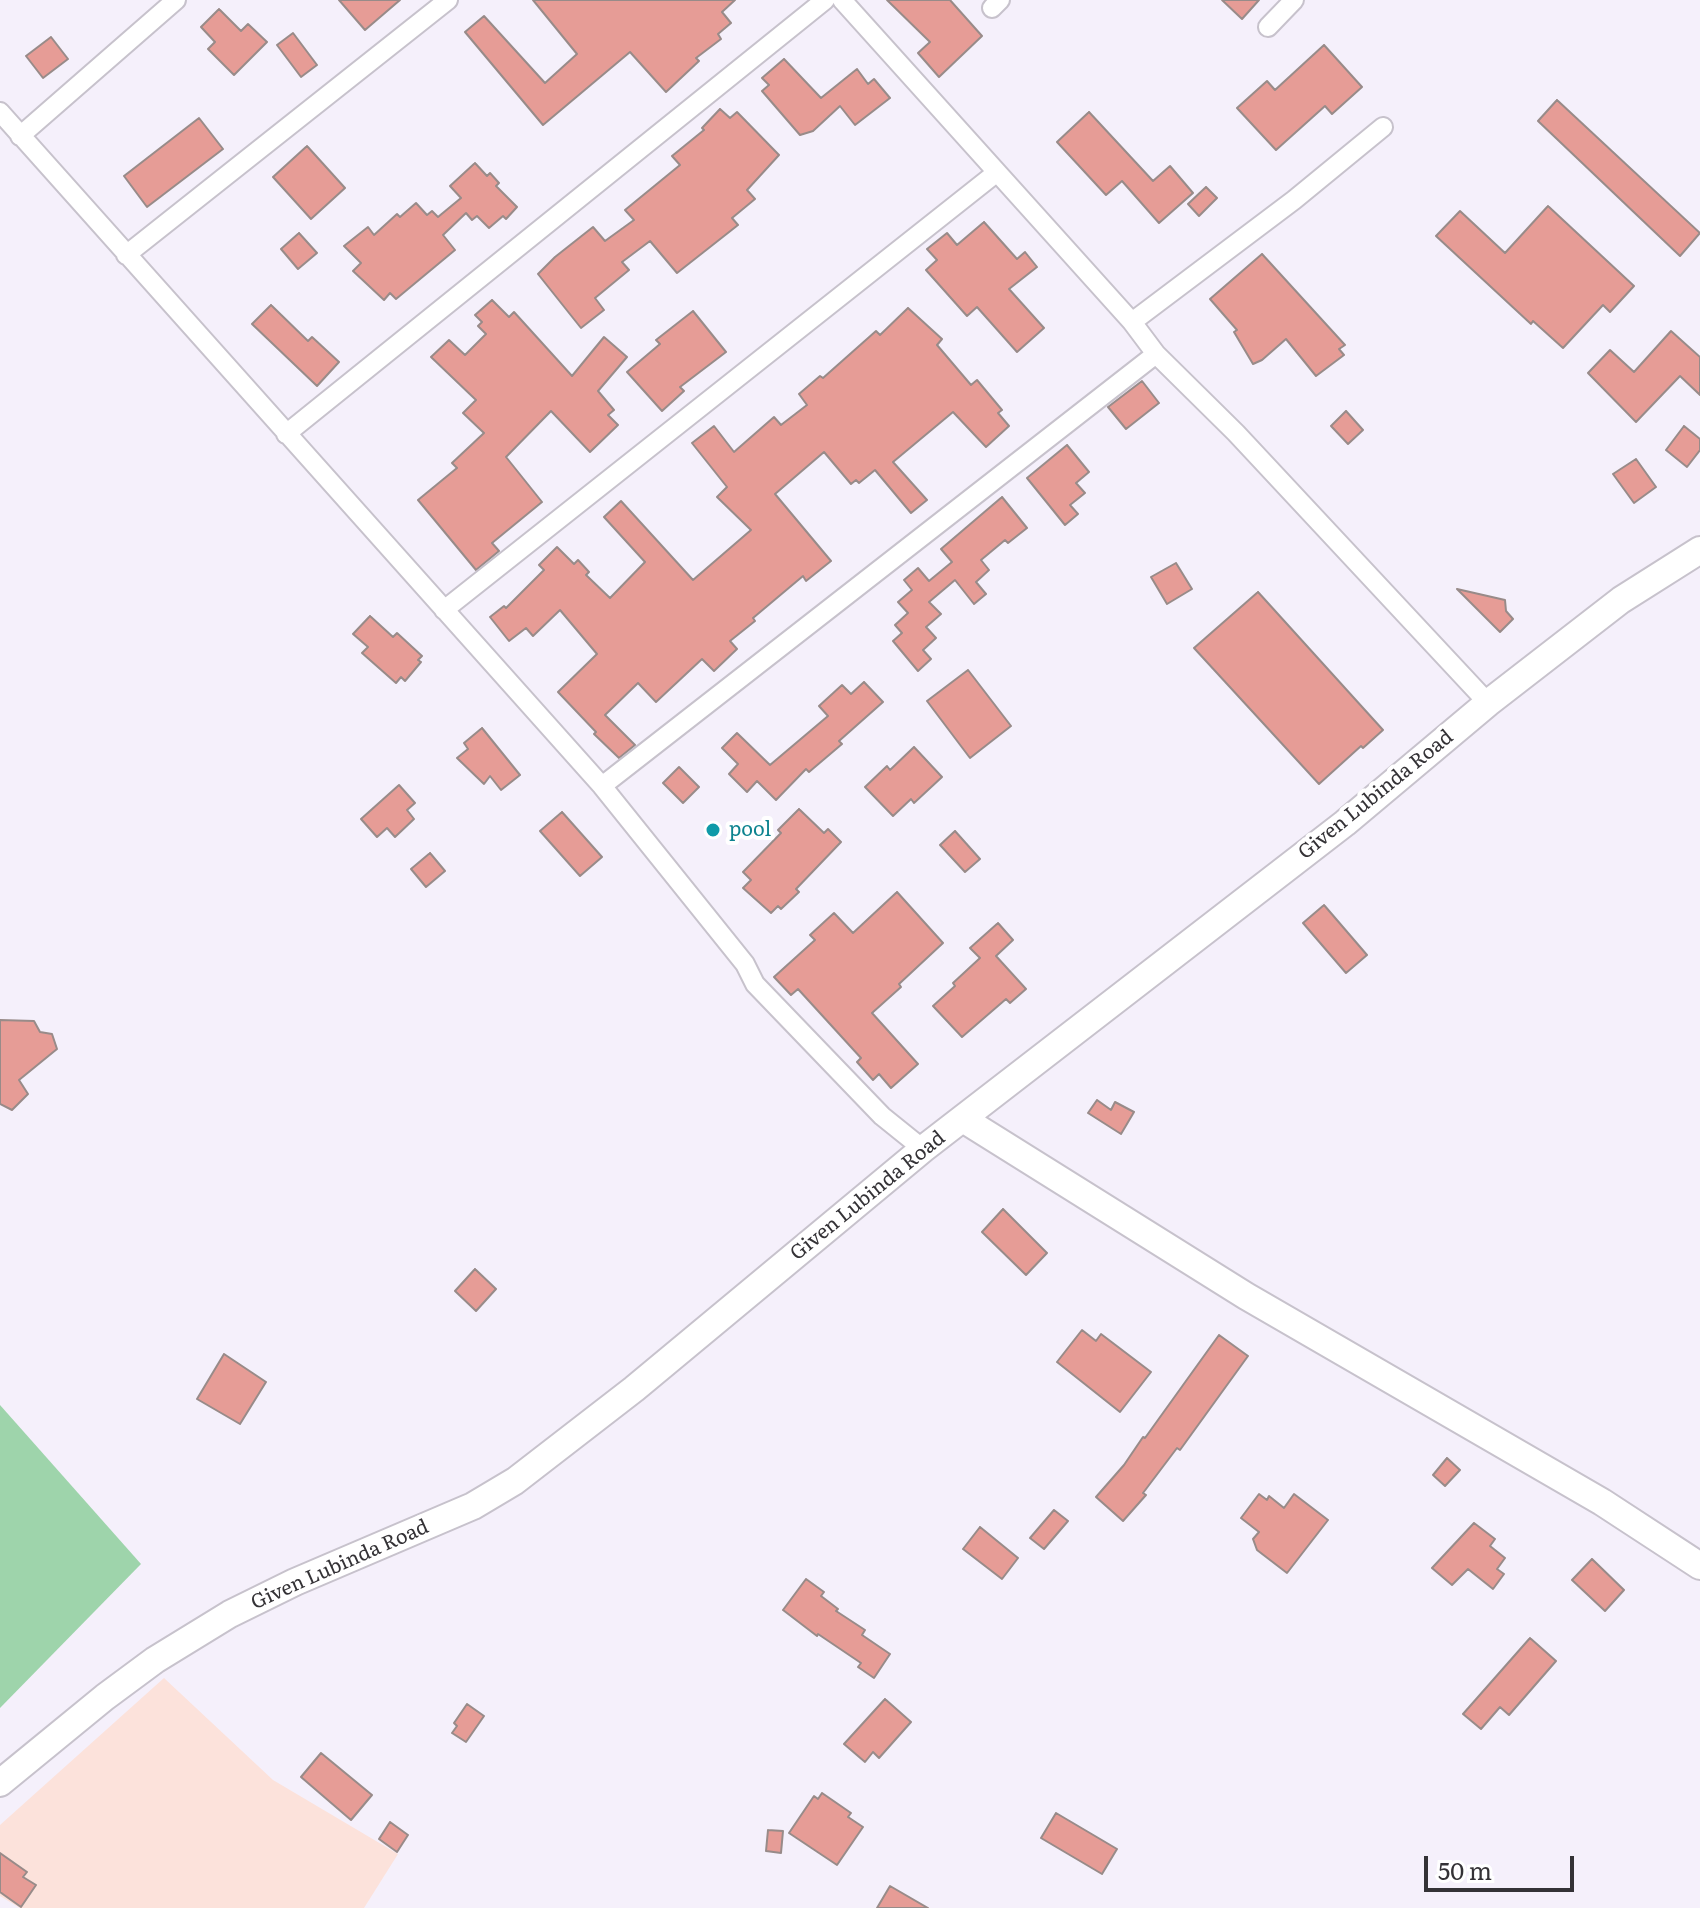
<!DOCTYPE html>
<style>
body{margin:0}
#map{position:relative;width:1700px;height:1908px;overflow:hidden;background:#f5f0fb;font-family:Literata,serif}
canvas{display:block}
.scale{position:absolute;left:1424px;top:1856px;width:150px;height:36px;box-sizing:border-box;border:4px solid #343236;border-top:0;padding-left:10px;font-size:24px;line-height:28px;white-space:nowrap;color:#343236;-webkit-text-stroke:6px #fff;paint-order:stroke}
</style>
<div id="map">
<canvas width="1700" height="1908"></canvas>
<div class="scale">50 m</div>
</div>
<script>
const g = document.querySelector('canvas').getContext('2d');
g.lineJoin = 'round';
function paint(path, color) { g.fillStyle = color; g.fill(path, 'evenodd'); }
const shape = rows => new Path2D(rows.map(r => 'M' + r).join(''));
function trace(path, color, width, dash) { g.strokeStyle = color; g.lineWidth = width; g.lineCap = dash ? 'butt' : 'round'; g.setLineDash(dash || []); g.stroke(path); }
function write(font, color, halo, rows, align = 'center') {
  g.font = font + ' Literata,serif'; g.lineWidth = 8; g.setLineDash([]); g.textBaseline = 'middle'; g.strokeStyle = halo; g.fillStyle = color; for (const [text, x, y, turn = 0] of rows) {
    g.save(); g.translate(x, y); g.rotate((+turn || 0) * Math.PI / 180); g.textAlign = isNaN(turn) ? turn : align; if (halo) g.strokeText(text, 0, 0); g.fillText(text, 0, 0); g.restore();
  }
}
paint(shape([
 [164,1678,273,1780,398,1854,364,1908,20,1908,0,1896,0,1825]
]), '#fce2db');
paint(shape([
 [0,1405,141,1564,0,1708]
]), '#9ed4ab');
const building = shape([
 [339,0,400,0,365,30,339,0],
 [533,0,735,0,722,12,731,23,718,34,721,39,696,58,699,61,666,92,630,52,543,125,465,32,484,16,545,83,577,54,533,0],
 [887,0,950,0,982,36,939,77,918,53,930,42,887,0],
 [1222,0,1259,0,1242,19,1222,0],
 [219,9,241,31,248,24,267,42,234,75,208,49,215,42,201,27,219,9],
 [293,33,317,65,301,77,277,45,293,33],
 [51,37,68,59,43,78,26,56,51,37],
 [1324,45,1362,87,1332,114,1325,106,1276,150,1237,108,1267,81,1275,90,1324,45],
 [784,59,821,98,857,69,868,84,874,79,890,98,855,125,840,106,813,131,800,135,762,91,769,85,762,78,784,59],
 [1557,100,1700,233,1680,256,1538,121,1557,100],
 [720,109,730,118,737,112,779,155,747,190,755,199,732,218,738,225,677,273,650,241,622,262,629,270,595,298,604,310,581,328,538,274,555,257,593,227,605,241,634,220,625,210,680,165,672,156,704,130,702,128,720,109],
 [1089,112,1153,181,1170,166,1193,193,1159,223,1122,181,1106,195,1057,142,1089,112],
 [199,118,223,149,147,207,124,176,199,118],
 [307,146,345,188,311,219,273,177,307,146],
 [475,163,487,176,490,173,499,183,496,186,517,207,506,219,503,216,489,228,477,216,472,220,466,213,443,235,455,250,396,299,390,293,384,300,353,271,361,263,344,246,368,227,374,235,397,214,400,217,416,203,427,215,432,211,438,217,461,198,450,186,475,163],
 [1206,187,1217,198,1199,216,1188,204,1206,187],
 [1548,206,1634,286,1610,312,1603,305,1563,348,1533,321,1531,324,1436,236,1460,211,1505,253,1548,206],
 [984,222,1017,259,1025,252,1037,267,1009,289,1044,328,1017,352,977,307,967,316,926,270,937,260,927,249,947,233,957,245,984,222],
 [299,233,317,253,298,269,281,249,299,233],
 [1262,254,1345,345,1339,349,1344,355,1316,376,1286,339,1262,360,1253,364,1234,332,1237,330,1210,299,1262,254],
 [492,300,509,317,514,312,572,376,604,337,627,357,598,391,614,410,608,415,618,425,590,452,551,411,506,457,542,502,492,543,499,551,476,570,418,500,457,468,452,463,484,433,463,413,476,400,431,357,449,340,465,355,486,334,478,326,482,322,475,315,492,300],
 [271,305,308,341,312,337,339,362,317,386,252,324,271,305],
 [908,308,942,339,937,345,971,385,977,380,1002,410,998,413,1009,426,986,447,953,412,893,462,927,500,911,513,875,470,859,483,856,480,851,484,824,452,775,494,831,561,806,581,803,576,753,618,755,621,730,641,737,649,714,671,702,659,656,702,638,683,605,715,635,745,619,758,594,734,596,732,558,692,597,654,560,610,533,636,526,628,509,641,490,617,504,606,506,608,544,570,539,565,557,547,574,564,578,560,589,572,586,575,610,598,645,562,604,517,621,501,693,580,751,530,717,497,727,487,692,443,714,426,734,452,774,417,781,425,807,405,799,394,820,376,823,378,876,331,880,335,908,308],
 [693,311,726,352,680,387,684,391,662,411,627,372,660,344,656,340,693,311],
 [1671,331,1700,357,1700,395,1680,376,1636,422,1588,373,1610,350,1634,372,1671,331],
 [1142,381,1159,403,1126,429,1108,407,1142,381],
 [1346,411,1363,430,1348,444,1331,426,1346,411],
 [1684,426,1700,439,1700,450,1687,467,1666,450,1684,426],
 [1067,445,1089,472,1076,483,1085,493,1070,505,1078,514,1065,525,1027,478,1067,445],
 [1636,459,1656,487,1634,503,1613,474,1636,459],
 [1002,497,1027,528,1008,543,1005,540,981,560,989,570,976,582,986,594,974,604,955,580,929,602,941,614,926,627,936,638,923,650,931,659,918,671,893,641,902,633,895,625,908,613,898,602,912,590,904,580,918,568,929,581,952,562,941,549,1002,497],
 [1176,563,1192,589,1167,604,1151,577,1176,563],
 [1457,589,1505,600,1506,611,1513,619,1500,632,1457,589],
 [1258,592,1383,730,1363,748,1361,746,1319,784,1194,648,1258,592],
 [370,616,393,637,397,633,422,656,418,660,421,662,405,681,401,677,396,683,362,653,368,647,353,634,370,616],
 [968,670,1011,726,970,758,927,701,968,670],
 [864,682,883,702,839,741,842,744,809,772,806,769,776,800,757,781,747,792,729,774,738,764,722,748,737,733,770,765,828,716,819,706,842,685,851,694,864,682],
 [482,728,520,775,501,790,490,776,484,784,457,758,468,749,464,743,482,728],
 [914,747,942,777,914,803,911,799,893,816,865,787,887,766,890,770,914,747],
 [679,767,699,787,683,803,663,783,679,767],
 [399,785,415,803,407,810,414,819,395,837,387,828,377,837,361,819,399,785],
 [799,809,824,833,828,829,841,842,796,889,799,892,781,909,778,906,771,913,743,888,751,880,743,872,781,833,778,830,799,809],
 [562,812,602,857,580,876,540,831,562,812],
 [955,831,980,859,965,872,940,845,955,831],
 [430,853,445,871,426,887,411,869,430,853],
 [897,892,943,943,899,984,901,987,872,1013,918,1064,891,1088,879,1074,873,1080,857,1062,861,1058,798,989,791,995,774,977,815,940,810,935,834,913,853,933,897,892],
 [1324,905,1367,955,1346,973,1303,923,1324,905],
 [998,923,1013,940,996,956,1026,989,1010,1003,1006,999,962,1037,933,1006,955,986,953,983,980,958,970,948,998,923],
 [0,1020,34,1021,40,1032,52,1034,57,1049,19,1080,28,1094,12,1110,0,1104,0,1020],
 [1097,1100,1111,1110,1115,1102,1134,1112,1121,1134,1088,1113,1097,1100],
 [1003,1209,1047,1253,1026,1275,982,1232,1003,1209],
 [475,1269,496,1289,476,1311,455,1291,475,1269],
 [1082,1330,1096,1341,1101,1334,1151,1372,1120,1412,1057,1362,1082,1330],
 [1219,1335,1248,1356,1180,1450,1177,1448,1143,1493,1146,1495,1123,1521,1096,1497,1124,1465,1143,1437,1145,1438,1219,1335],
 [224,1354,266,1382,240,1424,197,1399,224,1354],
 [1447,1458,1460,1470,1445,1486,1433,1475,1447,1458],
 [1259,1494,1267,1500,1269,1496,1284,1508,1294,1494,1328,1520,1287,1573,1257,1550,1253,1539,1259,1532,1241,1518,1259,1494],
 [1054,1510,1068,1521,1044,1549,1030,1538,1054,1510],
 [1474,1523,1495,1539,1490,1546,1505,1558,1497,1569,1504,1574,1493,1589,1468,1569,1452,1585,1432,1568,1474,1523],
 [980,1527,1018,1558,1002,1579,963,1549,980,1527],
 [1592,1559,1624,1590,1605,1611,1572,1580,1592,1559],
 [806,1579,824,1592,821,1596,838,1609,836,1611,865,1630,862,1635,890,1654,874,1678,858,1667,861,1663,818,1634,817,1636,783,1610,806,1579],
 [1530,1638,1556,1661,1509,1715,1500,1707,1481,1729,1463,1714,1530,1638],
 [885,1699,911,1722,879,1758,873,1752,865,1762,844,1744,885,1699],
 [467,1704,484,1716,466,1742,452,1733,457,1726,454,1723,467,1704],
 [321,1753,372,1795,351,1820,301,1777,321,1753],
 [822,1793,851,1813,848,1817,863,1827,837,1865,789,1833,814,1796,818,1799,822,1793],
 [1056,1813,1117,1849,1102,1874,1041,1838,1056,1813],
 [390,1822,408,1835,397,1852,379,1839,390,1822],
 [768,1830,783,1831,781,1853,766,1851,768,1830],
 [0,1853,27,1872,23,1877,36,1885,21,1907,0,1892,0,1853],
 [890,1886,928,1908,877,1908,890,1886]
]);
paint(building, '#e69c96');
trace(building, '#988b89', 2);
const street = shape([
 [842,0,1132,322,1156,354,1236,433,1488,703],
 [992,8,1000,0],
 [1268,27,1294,0],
 [0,112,602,786,745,964,755,984,882,1116,923,1149],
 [20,136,176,0],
 [126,255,448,0],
 [1132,322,1294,200,1383,127],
 [286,434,825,0],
 [444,610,996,173],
 [602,786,1156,354]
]);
const secondary = shape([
 [963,1119,1246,1296,1602,1502,1700,1566],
 [0,1783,105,1697,155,1660,230,1614,295,1582,473,1506,515,1481,634,1389,923,1149,1345,823,1488,703,1621,600,1700,550]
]);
trace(street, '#c7c2cc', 22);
trace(secondary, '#c7c2cc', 30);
trace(street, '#fff', 18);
trace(secondary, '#fff', 26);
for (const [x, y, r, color] of [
 [713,830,8,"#0f9aa8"]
]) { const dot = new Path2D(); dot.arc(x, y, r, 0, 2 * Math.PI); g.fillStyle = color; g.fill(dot); trace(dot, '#fff', 3); }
write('20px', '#343236', '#fff', [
 ["Given Lubinda Road",1376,795,-39],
 ["Given Lubinda Road",868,1196,-39],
 ["Given Lubinda Road",340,1565,-24]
]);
write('20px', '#0d838f', '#fff', [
 ["pool",729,830]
], 'left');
</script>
